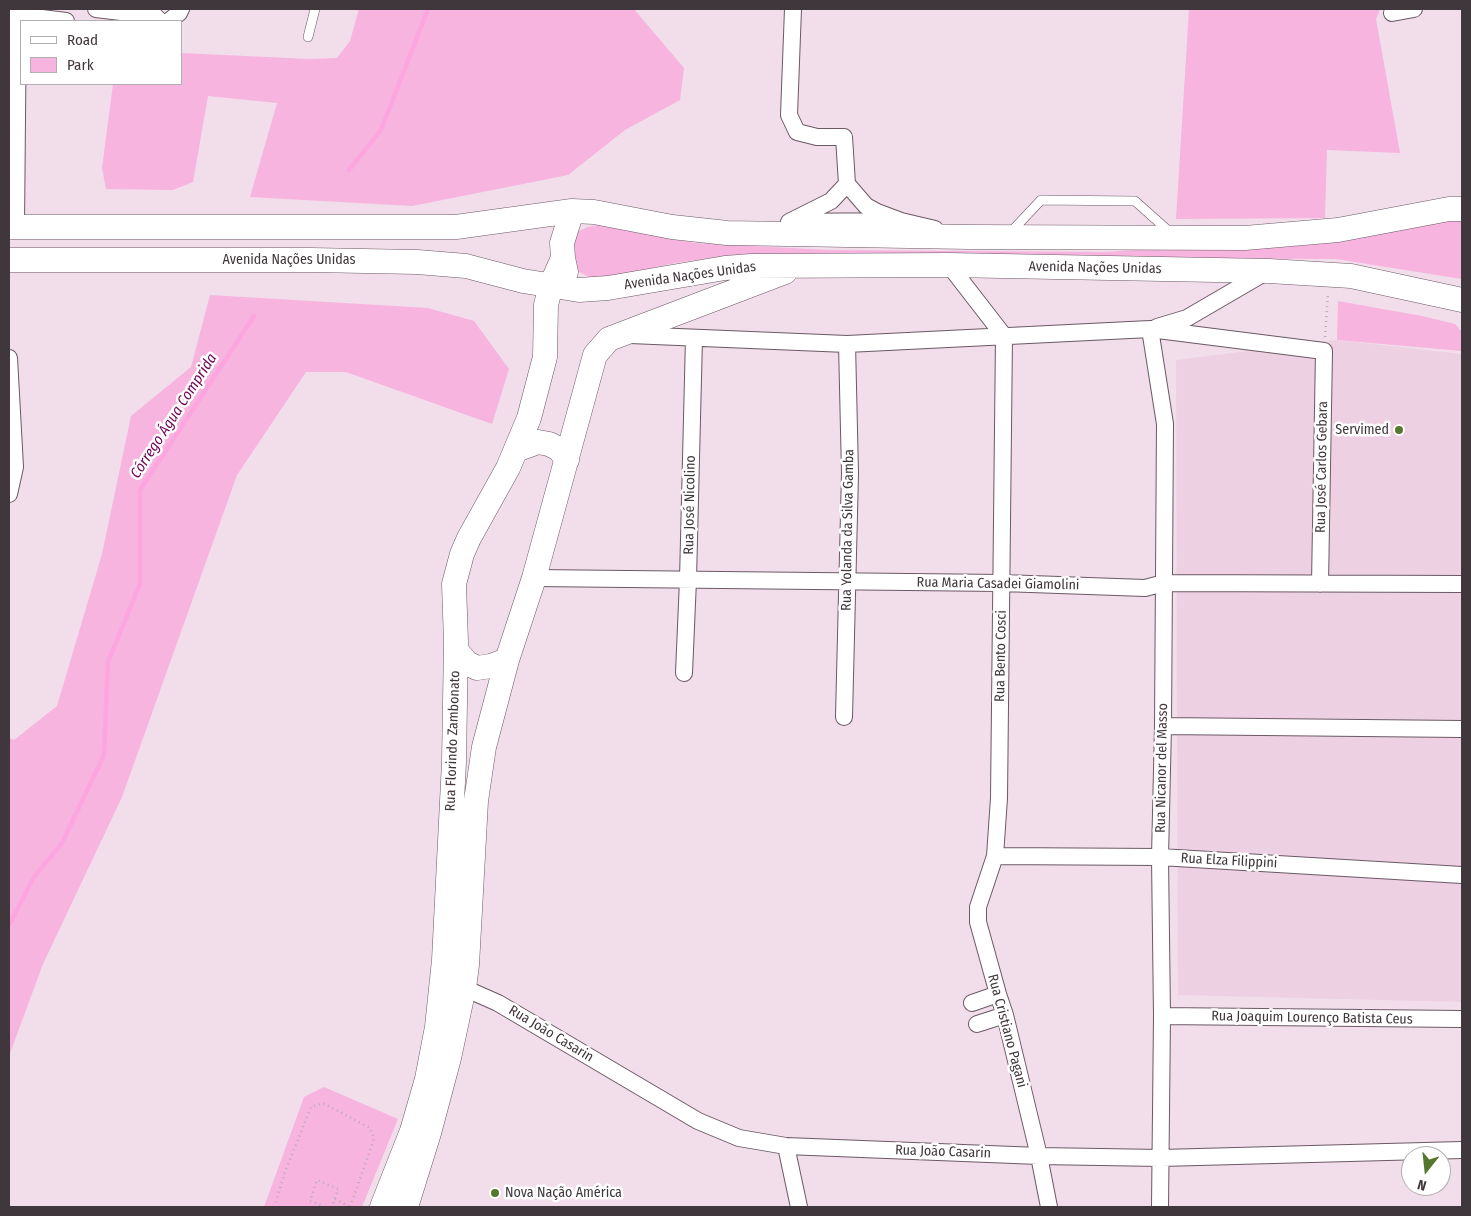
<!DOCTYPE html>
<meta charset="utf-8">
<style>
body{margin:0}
#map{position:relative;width:1471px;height:1216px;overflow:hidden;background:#f2ddea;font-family:"Fira Sans Condensed",sans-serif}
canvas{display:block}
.frame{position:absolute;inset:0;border:10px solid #3f373c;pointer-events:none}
.legend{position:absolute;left:20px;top:20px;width:162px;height:65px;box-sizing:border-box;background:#fff;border:1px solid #b2afb1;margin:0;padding:6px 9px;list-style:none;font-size:15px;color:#3f373c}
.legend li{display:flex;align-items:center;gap:10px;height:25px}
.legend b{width:25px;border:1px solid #b2afb1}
.north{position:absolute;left:1401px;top:1146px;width:50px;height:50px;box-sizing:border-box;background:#fff;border:1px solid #b2afb1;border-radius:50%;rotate:196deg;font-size:14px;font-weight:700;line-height:20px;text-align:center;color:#3f373c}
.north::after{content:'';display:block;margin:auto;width:18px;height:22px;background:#55772e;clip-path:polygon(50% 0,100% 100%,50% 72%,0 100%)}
</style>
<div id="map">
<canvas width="1471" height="1216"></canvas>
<div class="frame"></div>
<ul class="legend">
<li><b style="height:6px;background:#fff"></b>Road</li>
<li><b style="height:14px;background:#f6b4df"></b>Park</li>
</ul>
<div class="north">N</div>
</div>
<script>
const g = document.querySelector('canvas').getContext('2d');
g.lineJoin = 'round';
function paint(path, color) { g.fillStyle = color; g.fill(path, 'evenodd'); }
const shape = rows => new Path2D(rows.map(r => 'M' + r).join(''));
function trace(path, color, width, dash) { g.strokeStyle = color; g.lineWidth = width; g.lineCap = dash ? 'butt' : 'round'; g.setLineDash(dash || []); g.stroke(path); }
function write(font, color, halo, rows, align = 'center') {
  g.font = font + ' "Fira Sans Condensed",sans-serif'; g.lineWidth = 5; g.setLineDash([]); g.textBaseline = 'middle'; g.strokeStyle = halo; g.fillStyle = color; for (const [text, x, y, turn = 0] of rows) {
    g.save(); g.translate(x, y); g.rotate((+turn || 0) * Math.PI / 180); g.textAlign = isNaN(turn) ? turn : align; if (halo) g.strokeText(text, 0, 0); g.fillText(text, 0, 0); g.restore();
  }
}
paint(shape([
 [1337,340,1462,354,1462,1002,1178,995,1176,360]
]), '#edd1e3');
paint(shape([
 [359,9,634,9,684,68,680,100,625,130,568,175,412,206,250,197,277,103,208,96,193,182,173,190,106,189,102,168,113,84,181,84,181,53,309,59,337,58,350,41],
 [1189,9,1380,9,1376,19,1400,153,1327,150,1325,218,1176,219],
 [1462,220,1462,279,1336,259,718,257,675,263,613,276,592,279,578,271,572,264,574,236,579,231,588,227,598,225,695,243,827,250,1106,252,1208,245,1246,247,1301,246,1366,236,1428,222],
 [210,295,428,308,474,321,509,369,492,424,346,372,306,372,237,475,122,797,43,964,9,1056,9,738,14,740,57,706,102,554,131,416,191,367],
 [1338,301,1422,316,1455,324,1462,332,1462,351,1337,340],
 [324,1087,398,1119,362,1207,264,1207,304,1097]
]), '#f6b4df');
trace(shape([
 [349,170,381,130,428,9],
 [9,925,34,877,62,843,104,755,108,662,140,584,140,490,254,316]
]), '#fda5df', 4.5);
const service = shape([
 [308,37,315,9],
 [1009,234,1041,200,1135,201,1172,234]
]);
const minor = shape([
 [96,9,155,16,160,21],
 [793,9,789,115,797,132,817,137,844,137,847,184],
 [1392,13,1414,9],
 [9,14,66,21],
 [169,21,179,13,181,9],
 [789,222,831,201,847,184,866,206,877,212,901,221,935,229],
 [793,222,891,221],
 [16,227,18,9],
 [949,265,1004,336,999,798,995,856,978,907,978,922,998,994,1005,1015,1039,1156,1049,1207],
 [1157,327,1187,318,1266,272],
 [1150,329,1165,424,1163,726,1160,857,1162,1016,1160,1207],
 [630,335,847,344,1150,329,1324,351,1320,584],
 [9,358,15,467,9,494],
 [534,578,1002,583,1145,588,1164,583,1462,584],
 [684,673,688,580,694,338],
 [844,717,850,473,847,344],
 [1163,726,1462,729],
 [995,856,1160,857,1462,875],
 [464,988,498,1003,698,1121,739,1138,786,1146,1039,1156,1161,1158,1462,1150],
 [972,1003,998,994],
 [1162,1016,1462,1019],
 [977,1024,1005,1015],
 [786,1146,799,1207]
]);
const secondary = shape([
 [9,227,456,227,572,211,594,212,672,227,727,233,969,237,1245,238,1338,230,1449,209,1462,209],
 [9,260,311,260,417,262,466,266,523,281,579,290,608,288,725,268,751,266,949,265,1269,271,1351,276,1462,300],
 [566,272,563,258,562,243,572,211],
 [516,450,538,442,549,444,559,449,567,460],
 [456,650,467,663,477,668,491,666,507,660],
 [382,1207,412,1131,427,1079,437,1027,444,960,454,762,456,642,454,584,462,554,469,538,508,468,529,418,545,357,546,305,551,285,563,258],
 [406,1207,429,1133,449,1058,464,988,467,965,476,801,484,747,507,660,534,578,595,355,609,339,785,272]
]);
trace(service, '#6b5964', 10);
trace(minor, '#6b5964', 18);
trace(secondary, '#6b5964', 25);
trace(shape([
 [1325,337,1328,293],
 [335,1199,350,1207],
 [274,1207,285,1172,311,1107,323,1103,370,1128,374,1139,350,1207],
 [325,1207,310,1201,317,1180,338,1189,332,1207]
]), '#bbaab5', 2.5, [1, 4]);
trace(service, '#fff', 9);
trace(minor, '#fff', 16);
trace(secondary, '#fff', 24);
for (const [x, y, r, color] of [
 [1399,430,5,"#55772e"],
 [495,1193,5,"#55772e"]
]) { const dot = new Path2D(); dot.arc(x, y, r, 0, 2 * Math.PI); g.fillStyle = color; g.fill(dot); trace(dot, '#fff', 2); }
write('14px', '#3f373c', '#fff', [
 ["Avenida Nações Unidas",289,260],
 ["Avenida Nações Unidas",1095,268,1],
 ["Avenida Nações Unidas",690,276,-8],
 ["Rua José Carlos Gebara",1322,467,-89],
 ["Rua José Nicolino",690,505,-89],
 ["Rua Yolanda da Silva Gamba",848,530,-89],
 ["Rua Maria Casadei Giamolini",998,584,1],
 ["Rua Bento Cosci",1001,656,-89],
 ["Rua Florindo Zambonato",453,741,-88],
 ["Rua Nicanor del Masso",1162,768,-89],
 ["Rua Elza Filippini",1229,861,3],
 ["Rua Joaquim Lourenço Batista Ceus",1312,1018,1],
 ["Rua Cristiano Pagani",1007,1031,75],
 ["Rua João Casarin",551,1034,31],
 ["Rua João Casarin",943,1152,2]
]);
write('14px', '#3f373c', '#fff', [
 ["Servimed",1389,430],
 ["Nova Nação América",505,1193,"left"]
], 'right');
write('italic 15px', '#71075a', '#fff', [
 ["Córrego Água Comprida",174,416,-57]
]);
</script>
